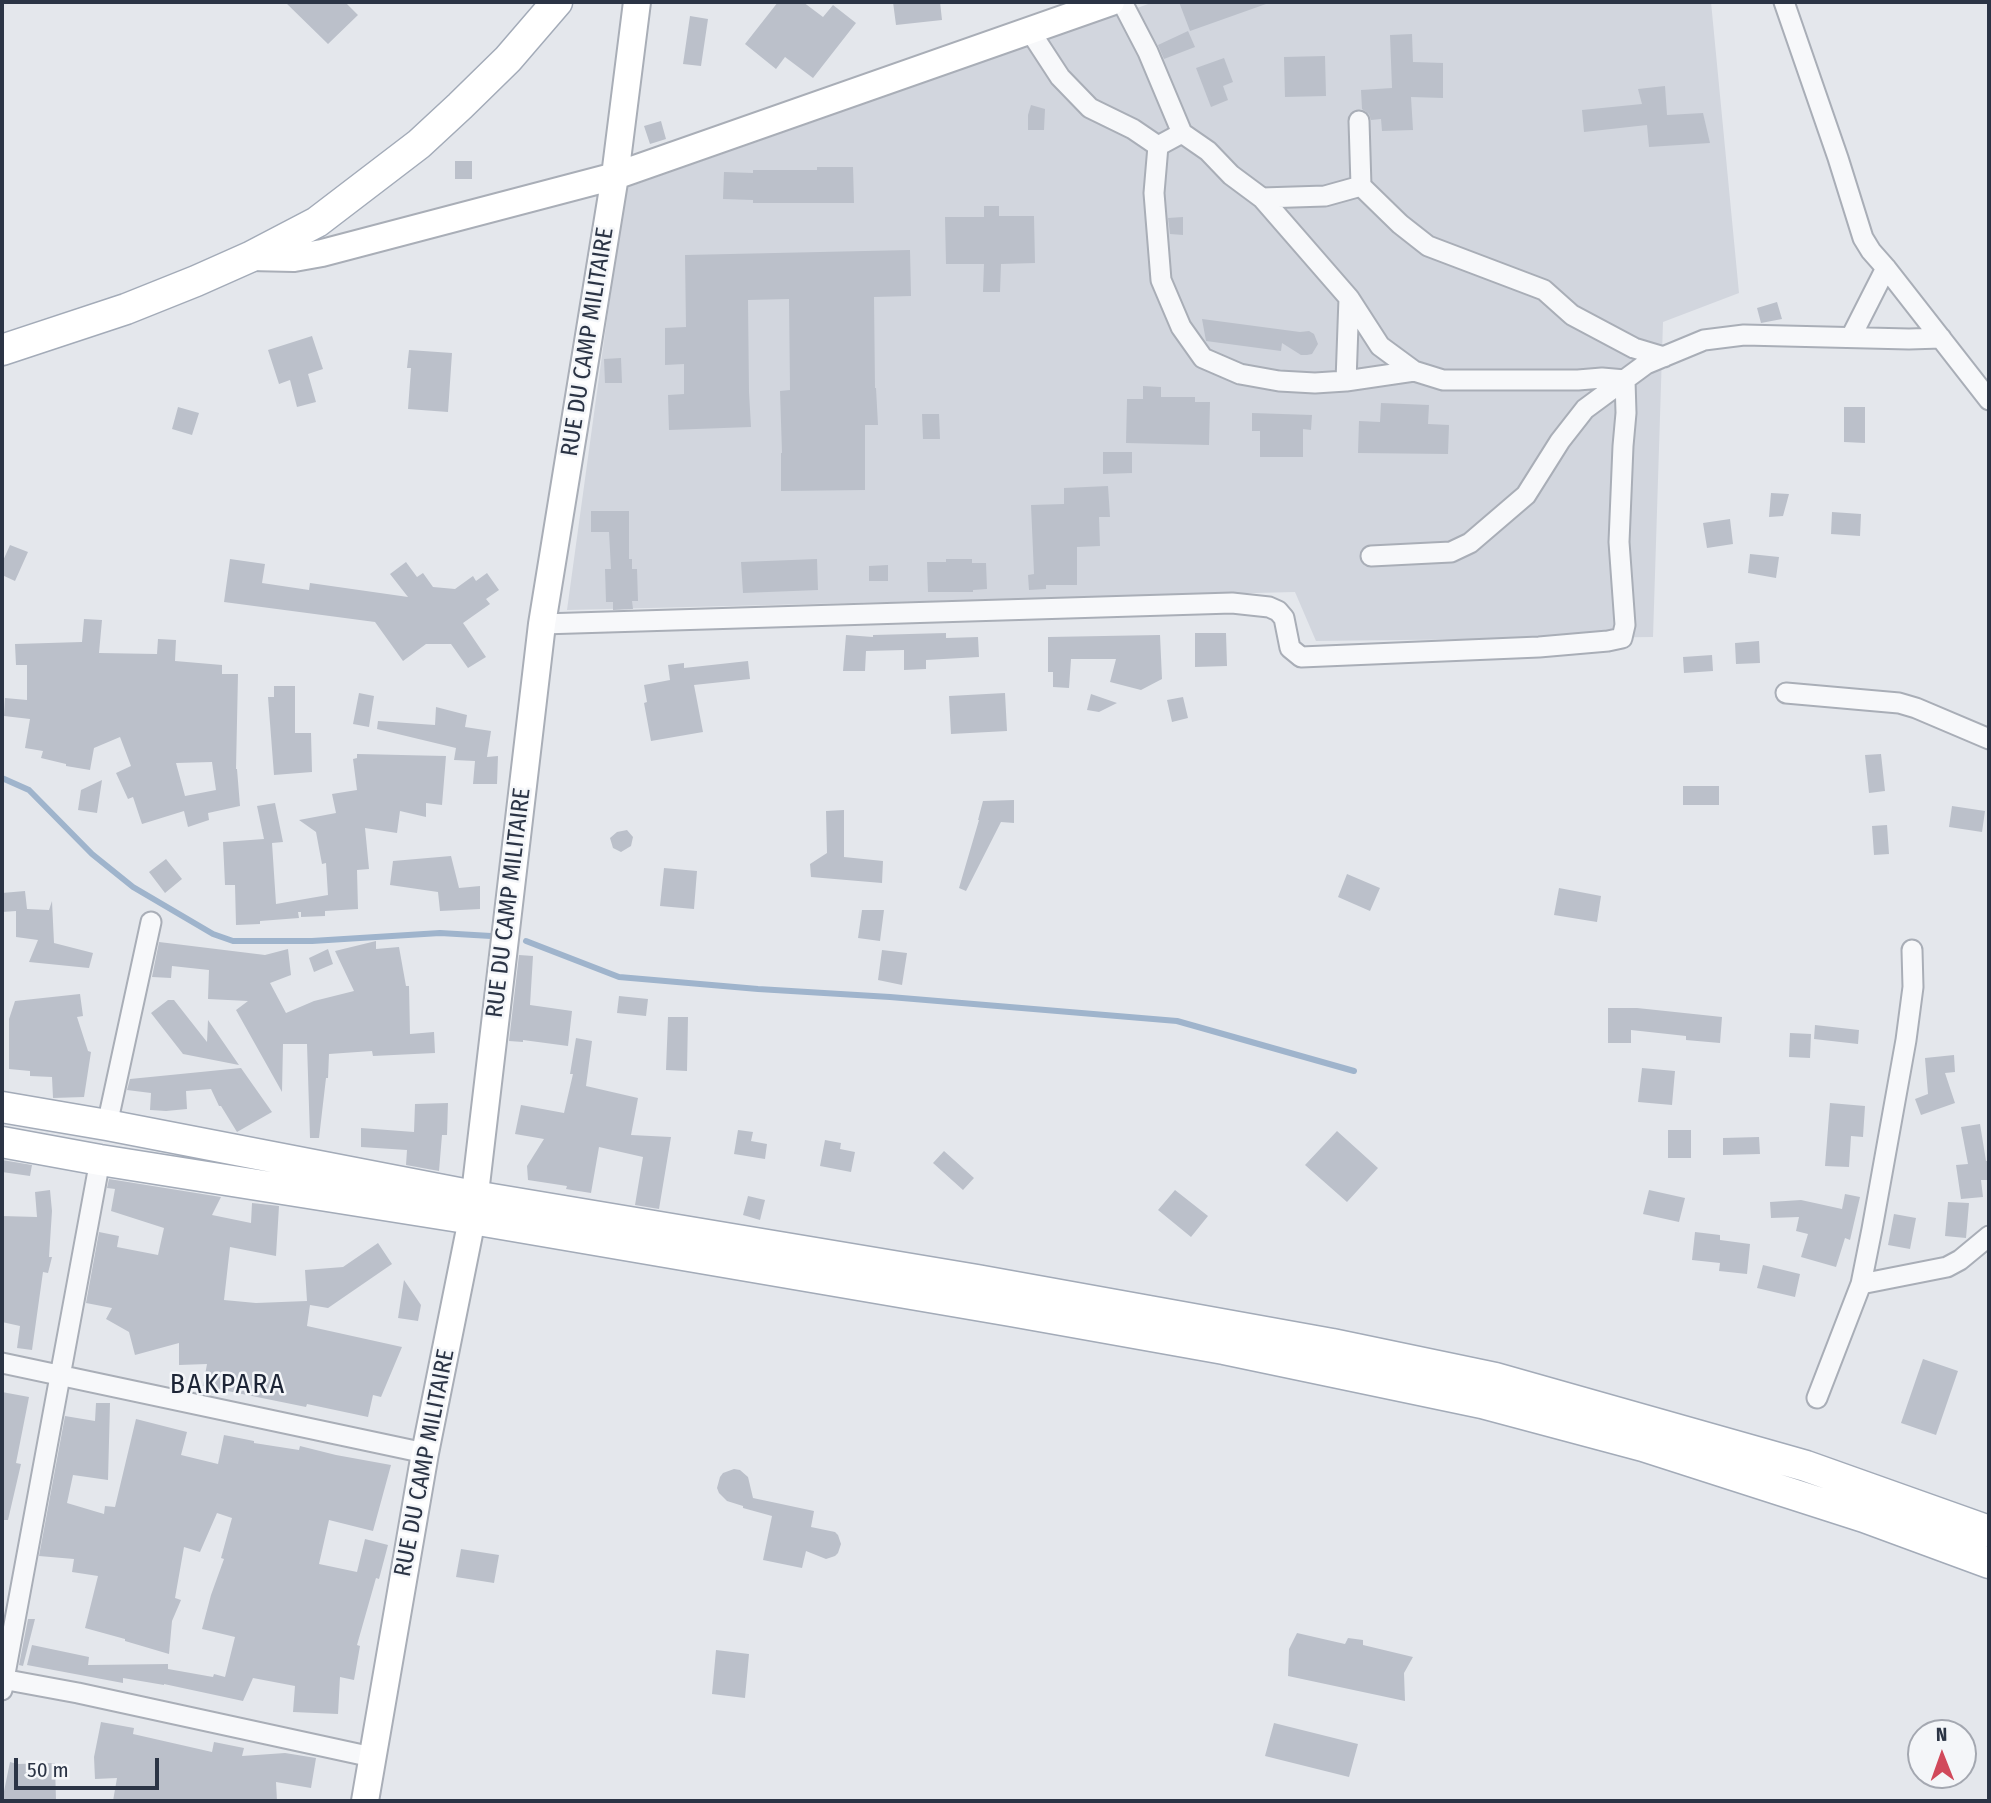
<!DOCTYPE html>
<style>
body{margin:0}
#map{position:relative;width:1991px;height:1803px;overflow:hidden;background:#e4e7ec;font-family:"Fira Sans Condensed",sans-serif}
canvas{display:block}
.frame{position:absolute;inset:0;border:4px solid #2b3445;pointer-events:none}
.north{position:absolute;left:1907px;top:1719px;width:70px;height:70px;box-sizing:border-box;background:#f4f6f9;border:2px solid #a4a8b1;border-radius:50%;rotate:359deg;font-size:19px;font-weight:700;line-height:28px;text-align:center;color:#2b3445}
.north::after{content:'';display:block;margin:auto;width:24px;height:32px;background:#d1495b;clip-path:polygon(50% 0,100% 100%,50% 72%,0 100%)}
.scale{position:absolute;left:14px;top:1758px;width:145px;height:32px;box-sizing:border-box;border:4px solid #2b3445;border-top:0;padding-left:9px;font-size:21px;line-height:24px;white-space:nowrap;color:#2b3445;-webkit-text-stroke:5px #f4f6f9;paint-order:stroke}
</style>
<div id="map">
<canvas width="1991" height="1803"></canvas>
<div class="frame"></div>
<div class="north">N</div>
<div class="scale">50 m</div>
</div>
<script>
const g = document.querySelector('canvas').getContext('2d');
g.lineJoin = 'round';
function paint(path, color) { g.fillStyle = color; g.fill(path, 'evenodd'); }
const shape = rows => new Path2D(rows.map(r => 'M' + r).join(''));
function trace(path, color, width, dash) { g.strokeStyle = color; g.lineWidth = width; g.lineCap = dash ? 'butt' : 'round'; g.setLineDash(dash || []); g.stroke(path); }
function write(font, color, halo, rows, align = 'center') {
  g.font = font + ' "Fira Sans Condensed",sans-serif'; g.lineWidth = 5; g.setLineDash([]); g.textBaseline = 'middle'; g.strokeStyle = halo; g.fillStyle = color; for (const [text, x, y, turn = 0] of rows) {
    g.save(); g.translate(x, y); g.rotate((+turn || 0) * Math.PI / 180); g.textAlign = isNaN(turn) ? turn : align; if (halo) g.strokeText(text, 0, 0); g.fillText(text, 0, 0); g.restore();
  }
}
paint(shape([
 [1154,2,1711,2,1739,293,1663,322,1653,637,1316,641,1295,592,567,610,625,188]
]), '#d2d6de');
trace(shape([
 [2,778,29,790,92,854,133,887,213,934,233,941,312,941,440,933,491,936],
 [526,941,619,977,758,989,890,997,1177,1021,1354,1071]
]), '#9fb4cc', 6);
paint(shape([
 [285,2,345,2,358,15,328,44],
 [778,2,803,2,823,17,833,5,856,23,813,78,785,57,776,69,745,44],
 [893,2,940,2,942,20,896,25],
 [1179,2,1266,2,1266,4,1190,31],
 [690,16,708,19,701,66,683,64],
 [1188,31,1195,47,1164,59,1158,45],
 [1412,34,1413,62,1443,63,1443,98,1411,97,1413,130,1382,131,1381,119,1371,120,1369,114,1362,109,1361,90,1392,88,1390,35],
 [1325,56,1326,96,1285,97,1284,57],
 [1224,58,1233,82,1223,86,1228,100,1211,107,1196,68],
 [1665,86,1667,115,1703,113,1710,143,1649,147,1647,125,1584,132,1582,110,1642,104,1638,89],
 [1031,105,1045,109,1044,130,1028,130,1028,115],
 [661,121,666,139,650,144,644,126],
 [455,161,472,161,472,179,455,179],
 [817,167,853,167,854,203,753,203,753,200,723,199,724,172,753,173,753,170,817,170],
 [984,206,999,206,999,216,1034,216,1035,263,1001,264,1000,292,983,292,984,264,946,264,945,217,984,217],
 [1183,217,1183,235,1170,234,1168,218],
 [910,250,911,296,874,297,875,388,876,388,878,425,865,425,865,490,781,491,781,453,782,453,780,391,790,390,789,299,748,300,749,392,751,427,669,430,668,395,684,394,684,364,665,365,665,328,686,327,685,255],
 [1777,302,1782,319,1761,323,1757,308],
 [1202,319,1300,332,1309,331,1314,334,1318,344,1312,354,1307,355,1301,355,1282,343,1281,351,1206,341],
 [312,336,323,369,308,374,316,402,297,407,290,380,279,384,268,350],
 [409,350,452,353,448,412,408,409,411,368,407,368],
 [621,358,622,383,605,383,604,359],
 [1143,386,1161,387,1161,397,1195,397,1195,402,1210,402,1209,445,1126,443,1127,399,1143,399],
 [1381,403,1429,405,1428,424,1449,425,1448,454,1358,453,1359,421,1380,422],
 [178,407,199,413,192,435,172,429],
 [1844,407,1865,407,1865,443,1844,442],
 [1252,413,1312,415,1311,430,1303,429,1303,457,1260,457,1260,431,1252,431],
 [922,414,939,414,940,439,923,439],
 [1103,452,1132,452,1132,473,1103,474],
 [1108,486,1110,517,1099,517,1100,546,1077,547,1077,585,1046,585,1046,589,1029,590,1028,575,1034,574,1031,505,1064,504,1064,488],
 [1771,493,1789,494,1783,516,1769,517],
 [591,511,629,511,629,559,632,559,632,569,637,569,638,601,632,601,633,609,613,610,613,602,606,602,605,569,611,569,609,532,591,532],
 [1832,512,1861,514,1860,536,1831,534],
 [1730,519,1733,544,1707,548,1703,523],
 [10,545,28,552,15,581,2,575,2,563],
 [1750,554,1779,557,1776,578,1748,573],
 [230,559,265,564,262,583,309,590,310,583,408,597,390,574,406,562,417,577,423,573,433,587,455,589,473,576,476,581,487,573,499,590,486,599,490,604,463,623,486,657,468,668,451,644,426,644,403,661,375,622,224,602],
 [817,559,818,590,743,593,741,562],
 [946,559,972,559,972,563,986,563,987,589,973,590,973,592,928,592,927,562,946,562],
 [888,565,888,581,869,581,869,566],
 [84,619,102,620,99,653,157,654,158,639,176,640,175,661,222,665,222,674,238,674,236,769,237,769,240,806,208,813,209,820,188,827,184,811,142,824,133,797,128,799,116,773,131,766,120,737,94,748,90,770,66,766,66,764,41,758,43,751,25,748,30,719,4,716,5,698,27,700,27,665,16,665,15,644,82,642],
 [212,762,216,790,185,796,176,763],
 [946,633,946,638,978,637,979,657,926,660,926,669,904,670,904,650,866,651,865,671,843,671,846,635,873,637,873,635],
 [1195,633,1226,633,1227,666,1195,667],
 [1160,635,1162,679,1141,690,1110,682,1116,659,1071,659,1069,688,1053,687,1053,672,1048,672,1048,637],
 [1759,641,1760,663,1736,664,1735,643],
 [1712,655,1713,671,1684,673,1683,657],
 [748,661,750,679,694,685,703,732,651,741,644,703,647,702,644,685,670,680,668,665,684,663,684,668],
 [274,686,295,686,295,733,311,733,312,772,274,775,268,697,274,697],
 [359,693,374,696,369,727,353,724],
 [1005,693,1007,731,951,734,949,696],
 [1091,694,1117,703,1099,712,1087,710],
 [1183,697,1188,718,1172,722,1167,700],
 [436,707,467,715,465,727,491,731,487,757,498,756,497,784,473,784,475,761,454,760,456,748,377,729,378,721,435,725],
 [357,754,446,756,442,805,426,803,426,817,400,811,397,833,365,828,369,869,357,870,358,909,325,911,325,916,301,917,301,912,298,912,299,918,260,921,260,924,236,925,235,885,225,885,223,842,264,839,257,806,275,803,283,842,272,843,276,904,328,895,326,863,322,864,316,832,299,820,336,813,332,794,357,790,353,759,357,758],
 [1881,754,1885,791,1869,793,1865,755],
 [102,780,97,813,78,810,81,790],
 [1683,786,1719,786,1719,805,1683,805],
 [1014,800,1014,823,1001,822,966,891,959,888,979,820,978,820,983,801],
 [1952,806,1985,811,1982,832,1949,827],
 [844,810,844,857,883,861,882,883,811,877,810,864,827,853,826,811],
 [1887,825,1889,854,1874,855,1872,826],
 [627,830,633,837,631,846,621,852,613,848,610,838,617,832],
 [451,856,459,888,480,886,480,909,440,911,438,892,390,885,393,861],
 [166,859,182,879,165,893,149,872],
 [664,868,697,871,694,909,660,906],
 [1347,874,1380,888,1370,911,1338,897],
 [1559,888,1601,896,1597,922,1554,915],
 [25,891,27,909,49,910,52,901,54,943,93,953,89,968,29,962,38,940,16,937,16,911,2,912,2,893],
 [862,910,884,910,880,941,858,938],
 [376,941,376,949,399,947,406,986,409,986,410,1034,434,1032,435,1053,373,1056,372,1051,329,1054,328,1078,326,1078,319,1138,310,1138,307,1044,283,1044,282,1092,236,1010,248,1001,208,999,209,970,172,966,171,978,152,977,159,942,265,955,288,949,291,975,270,983,286,1013,314,1001,354,991,335,951],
 [328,949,333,964,314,972,309,958],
 [882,950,907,953,902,985,878,980],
 [519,955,533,956,530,1005,572,1011,568,1046,523,1040,523,1042,509,1041],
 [80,994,83,1016,77,1017,88,1051,91,1052,84,1097,53,1098,52,1077,30,1076,30,1071,9,1069,9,1019,15,1001],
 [619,996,648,999,646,1016,617,1013],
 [168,1000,174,1000,207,1042,208,1020,239,1065,183,1054,151,1013],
 [1608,1008,1637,1008,1722,1017,1720,1043,1686,1040,1686,1036,1631,1030,1631,1043,1608,1043],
 [668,1017,688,1017,687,1071,666,1070],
 [1815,1025,1859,1030,1858,1044,1814,1039],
 [1790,1033,1811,1034,1810,1058,1789,1057],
 [576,1038,592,1041,586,1086,638,1098,631,1135,671,1137,659,1209,635,1205,643,1157,599,1147,591,1193,566,1189,567,1186,528,1180,527,1166,544,1139,515,1134,521,1105,564,1113,573,1074,570,1074],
 [1954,1055,1955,1072,1945,1073,1955,1103,1921,1115,1915,1099,1928,1094,1925,1058],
 [241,1068,272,1112,237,1132,221,1106,219,1106,211,1089,186,1091,187,1109,166,1111,150,1110,151,1093,127,1090,130,1079],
 [1642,1068,1675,1071,1672,1105,1638,1102],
 [448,1103,447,1135,442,1135,439,1171,406,1165,407,1150,361,1147,361,1128,414,1132,415,1104],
 [1830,1103,1865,1106,1863,1137,1851,1136,1849,1167,1825,1166],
 [1980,1124,1986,1161,1989,1161,1989,1180,1981,1180,1983,1197,1961,1199,1956,1165,1968,1164,1961,1127],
 [738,1130,753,1132,751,1141,767,1144,765,1159,734,1154],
 [1668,1130,1691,1130,1691,1158,1668,1158],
 [1337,1131,1378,1168,1347,1202,1305,1165],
 [1759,1137,1760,1154,1723,1155,1723,1138],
 [825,1140,841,1143,840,1149,855,1152,851,1172,820,1166],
 [944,1151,974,1178,963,1190,933,1163],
 [2,1160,32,1165,30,1176,2,1172],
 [109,1179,221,1197,212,1215,251,1223,252,1203,279,1206,276,1256,230,1247,224,1300,256,1303,307,1301,305,1270,343,1267,378,1243,392,1264,328,1308,310,1305,307,1326,402,1347,381,1397,373,1395,368,1417,307,1404,306,1407,203,1386,207,1364,179,1365,179,1343,135,1355,129,1332,106,1319,112,1308,86,1303,99,1232,119,1236,117,1247,158,1255,164,1228,111,1211,115,1189,107,1188],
 [50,1190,52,1211,49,1257,52,1257,48,1273,43,1272,32,1350,17,1348,20,1326,2,1322,2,1216,37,1217,35,1192],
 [1175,1190,1208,1216,1191,1237,1158,1210],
 [1649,1190,1685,1198,1679,1222,1643,1214],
 [1845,1194,1860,1197,1850,1240,1845,1238,1836,1267,1801,1257,1808,1234,1796,1231,1799,1217,1771,1218,1770,1202,1801,1200,1842,1209],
 [748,1196,765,1200,760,1220,743,1215],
 [1948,1202,1969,1203,1966,1238,1945,1236],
 [1894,1214,1916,1218,1910,1249,1888,1245],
 [1695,1232,1720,1235,1720,1240,1750,1244,1747,1274,1719,1271,1720,1263,1692,1260],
 [1763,1265,1800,1274,1795,1297,1757,1288],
 [404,1280,421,1305,418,1321,398,1318],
 [1923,1359,1958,1371,1936,1435,1901,1423],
 [2,1392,29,1397,16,1463,21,1464,8,1520,2,1520],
 [96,1403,110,1403,108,1480,73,1475,67,1503,104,1514,105,1506,115,1507,136,1419,187,1432,181,1455,218,1464,224,1435,254,1441,254,1443,299,1450,300,1446,336,1455,391,1465,373,1531,329,1520,319,1564,357,1572,365,1539,388,1545,379,1579,376,1578,357,1645,360,1646,354,1680,340,1677,338,1714,293,1712,295,1686,253,1678,243,1701,164,1684,164,1685,123,1678,123,1683,27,1665,32,1645,89,1657,88,1665,168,1664,168,1669,213,1677,214,1674,225,1677,235,1637,202,1629,211,1595,224,1559,221,1558,232,1518,217,1513,200,1552,184,1547,175,1598,181,1600,172,1621,169,1654,125,1641,125,1639,85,1628,98,1576,72,1572,74,1559,39,1556,65,1416,95,1421],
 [734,1469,740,1470,748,1477,753,1498,814,1511,811,1527,835,1532,838,1535,841,1544,838,1553,835,1556,826,1559,806,1551,802,1568,763,1560,772,1516,743,1508,743,1506,727,1501,719,1493,717,1488,720,1477,723,1473],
 [461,1549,499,1555,494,1583,456,1577],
 [28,1619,35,1619,23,1666,19,1665],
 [1297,1633,1345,1644,1348,1638,1363,1640,1363,1645,1413,1657,1404,1673,1405,1701,1288,1676,1289,1649],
 [716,1650,749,1654,745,1698,712,1694],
 [101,1722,134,1728,133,1734,212,1752,214,1742,244,1748,242,1756,285,1753,316,1758,311,1788,276,1782,277,1801,113,1801,117,1778,95,1779,94,1757],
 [1274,1723,1358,1744,1349,1777,1265,1756],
 [10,1762,17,1764,55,1763,56,1801,2,1801]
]), '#bbc0ca');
const street = shape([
 [1122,2,1148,52,1182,133,1158,146],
 [1784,2,1838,158,1863,238,1871,251,1886,268,1989,400],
 [1030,31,1060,77,1090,108,1133,129,1158,146],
 [1359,121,1361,186],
 [1182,133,1208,151,1231,175,1262,198,1349,298,1346,381],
 [1158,146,1154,193,1161,280,1181,327,1203,358,1240,374,1279,381,1315,383,1346,381,1414,371],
 [1262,198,1325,196,1361,186,1400,224,1428,246,1544,290,1572,315,1634,348,1664,357],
 [1851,337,1886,268],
 [1371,556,1451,552,1470,543,1526,495,1560,441,1585,409,1646,364,1704,340,1744,335,1909,339,1941,338],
 [542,624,1232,603,1269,607,1278,611,1284,618,1290,648,1301,657,1539,647,1608,641,1622,638,1625,625,1619,542,1623,446,1626,413,1625,380,1602,378,1578,380,1443,380,1414,371,1380,346,1349,298],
 [1786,693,1899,703,1916,708,1989,739],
 [107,1125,151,922],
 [1861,1284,1872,1229,1906,1040,1913,987,1912,950],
 [2,1363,425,1453],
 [1817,1398,1861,1284,1947,1267,1960,1260,1989,1236],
 [2,1679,78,1693,372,1757],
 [2,1690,100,1160]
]);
const secondary = shape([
 [250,257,294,258,322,253,615,176,1111,2],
 [365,1801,425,1453,472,1219,542,624,615,176,637,2]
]);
const primary = shape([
 [2,350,126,309,196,281,250,257,317,222,419,144,460,106,508,59,557,2],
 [2,1107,107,1125,474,1196,977,1280,1332,1344,1495,1378,1806,1466,1989,1531],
 [2,1142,100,1160,472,1219,1011,1311,1224,1349,1482,1403,1643,1446,1864,1517,1989,1563]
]);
trace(street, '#a9aeb7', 23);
trace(secondary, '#a9aeb7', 30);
trace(primary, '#a3abb8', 33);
trace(street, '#f7f8fa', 19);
trace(secondary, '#fff', 26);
trace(primary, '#fff', 30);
write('24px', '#2b3445', '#f4f6f9', [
 ["RUE DU CAMP MILITAIRE",588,342,-81],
 ["RUE DU CAMP MILITAIRE",509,903,-83],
 ["RUE DU CAMP MILITAIRE",425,1463,-79]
]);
g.letterSpacing = '2px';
write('28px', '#1d2536', '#f4f6f9', [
 ["BAKPARA",228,1385]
]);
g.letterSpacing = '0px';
</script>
